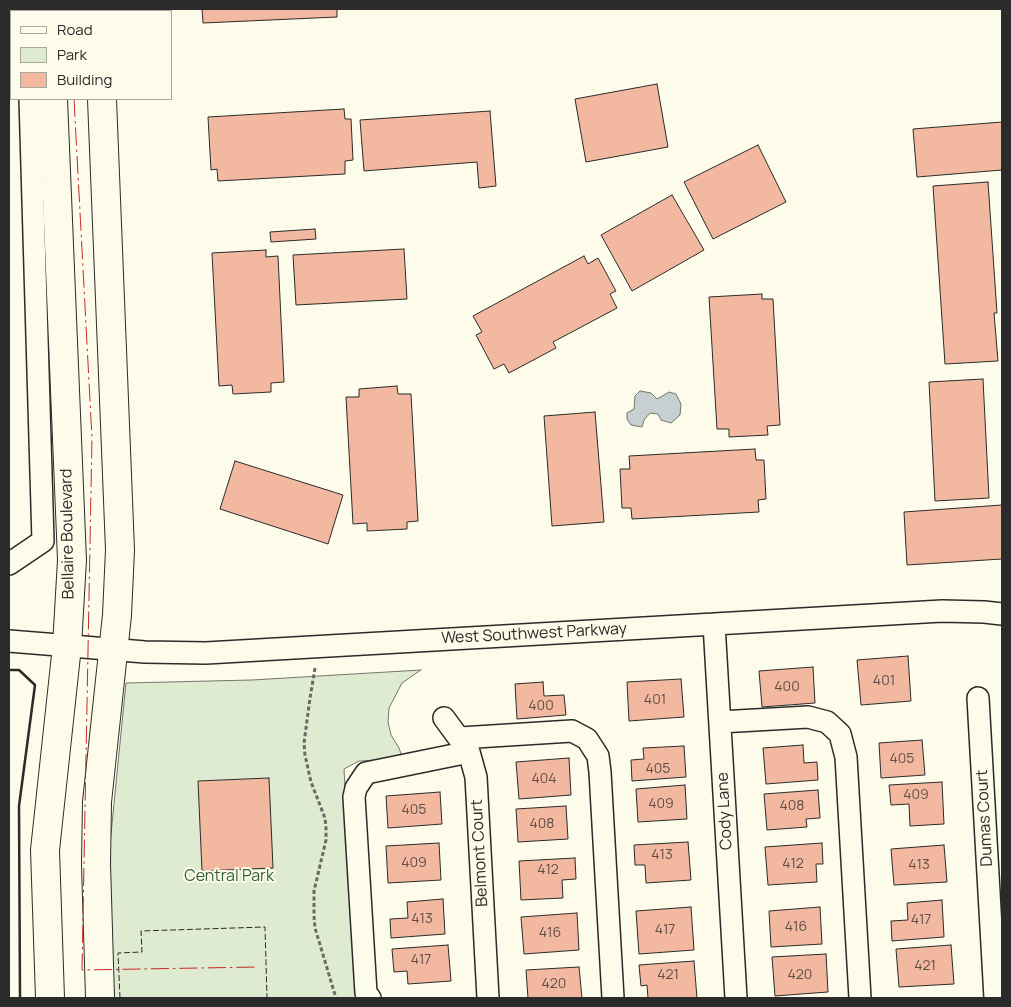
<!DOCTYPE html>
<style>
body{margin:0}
#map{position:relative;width:1011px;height:1007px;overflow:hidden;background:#fdfbea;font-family:Manrope,sans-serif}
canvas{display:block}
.frame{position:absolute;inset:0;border:10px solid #2b2b2b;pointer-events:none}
.legend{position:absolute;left:10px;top:10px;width:162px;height:90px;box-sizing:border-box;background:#fdfbea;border:1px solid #a9a89e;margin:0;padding:6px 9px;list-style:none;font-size:15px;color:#2b2b2b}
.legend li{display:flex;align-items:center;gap:10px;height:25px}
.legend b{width:25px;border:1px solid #a9a89e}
</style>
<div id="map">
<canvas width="1011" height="1007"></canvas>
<div class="frame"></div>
<ul class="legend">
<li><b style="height:6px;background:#fdfbea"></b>Road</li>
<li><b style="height:14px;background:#deebd1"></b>Park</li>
<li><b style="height:14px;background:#f2b8a0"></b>Building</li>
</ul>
</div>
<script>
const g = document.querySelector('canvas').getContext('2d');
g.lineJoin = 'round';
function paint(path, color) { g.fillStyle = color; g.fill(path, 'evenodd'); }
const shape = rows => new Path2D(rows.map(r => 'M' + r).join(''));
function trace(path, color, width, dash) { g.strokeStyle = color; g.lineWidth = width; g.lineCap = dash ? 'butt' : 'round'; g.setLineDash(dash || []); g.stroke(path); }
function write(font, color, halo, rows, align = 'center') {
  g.font = font + ' Manrope,sans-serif'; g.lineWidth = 4; g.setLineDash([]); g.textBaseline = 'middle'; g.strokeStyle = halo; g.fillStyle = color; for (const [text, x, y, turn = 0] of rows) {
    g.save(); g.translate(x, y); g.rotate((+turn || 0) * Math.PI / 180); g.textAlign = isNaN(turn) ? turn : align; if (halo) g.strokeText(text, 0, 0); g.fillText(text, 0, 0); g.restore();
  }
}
const green = shape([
 [421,670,402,683,389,708,388,722,391,735,399,748,403,759,359,761,344,769,356,998,114,998,107,874,126,683,252,680,421,670]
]);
paint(green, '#deebd1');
trace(green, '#74746e', 1);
const water = shape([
 [640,391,651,393,657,399,669,392,676,394,681,404,680,415,671,423,661,420,658,414,650,413,644,420,642,427,631,425,627,419,627,413,634,409,635,396,640,391]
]);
paint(water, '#c7d0d0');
trace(water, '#74746e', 1);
const building = shape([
 [202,9,337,9,337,17,203,23,202,9],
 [657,84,668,147,586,162,575,99,657,84],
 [344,109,345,119,351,119,353,160,345,161,345,174,218,181,217,169,211,170,208,117,344,109],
 [490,111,496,186,479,188,477,162,364,171,360,120,490,111],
 [1002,122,1002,170,917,177,913,129,1002,122],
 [758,145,786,202,713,239,684,182,758,145],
 [988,182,997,313,994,313,998,361,945,364,933,186,988,182],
 [672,195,704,250,632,291,601,235,672,195],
 [315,229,316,239,271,242,270,232,315,229],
 [404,249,407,299,296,305,293,255,404,249],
 [266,250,266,257,278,256,284,382,271,383,271,392,233,394,232,385,219,386,212,253,266,250],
 [584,256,588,264,598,258,616,291,610,294,617,308,553,342,556,348,509,373,504,364,494,369,476,335,482,332,473,316,584,256],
 [762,294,762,299,773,299,780,425,767,426,768,435,729,437,729,429,717,429,709,297,762,294],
 [983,379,989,498,935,501,929,382,983,379],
 [397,386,398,394,411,394,418,521,407,522,407,529,367,531,367,523,353,524,346,397,359,397,359,389,397,386],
 [595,412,604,522,552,526,544,416,595,412],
 [755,449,756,460,764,460,766,499,758,500,759,512,632,519,631,508,622,508,620,469,630,469,629,456,755,449],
 [235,461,343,495,328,544,220,509,235,461],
 [1002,505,1002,559,907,565,904,512,1002,505],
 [908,656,911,701,861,705,857,660,908,656],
 [813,667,815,703,762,707,759,671,813,667],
 [681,679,684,717,629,721,627,682,681,679],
 [543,682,544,696,564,695,566,715,517,719,515,684,543,682],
 [922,740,925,775,881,778,879,743,922,740],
 [803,745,804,763,817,762,818,780,766,784,763,748,803,745],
 [684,746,686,777,632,781,631,760,644,759,643,748,684,746],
 [569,758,571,795,519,799,516,762,569,758],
 [269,778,273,868,202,871,198,781,269,778],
 [942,782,944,824,910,826,909,804,891,805,889,785,942,782],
 [685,785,687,819,638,822,636,789,685,785],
 [818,790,820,818,806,819,807,827,767,830,764,794,818,790],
 [440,792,442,824,388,828,386,796,440,792],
 [566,806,568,839,518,842,516,809,566,806],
 [688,842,691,880,646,883,645,865,635,865,634,845,688,842],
 [439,843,441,880,388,883,386,846,439,843],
 [822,843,823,864,816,864,817,882,768,885,765,847,822,843],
 [944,845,947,882,894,885,891,849,944,845],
 [575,858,576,879,562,880,563,898,521,900,519,861,575,858],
 [443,899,445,934,391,938,390,919,408,918,407,902,443,899],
 [942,900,944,937,892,941,891,921,908,920,907,903,942,900],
 [691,907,694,950,639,954,636,911,691,907],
 [820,907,822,944,771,947,769,911,820,907],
 [577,913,579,950,524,954,521,917,577,913],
 [448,945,451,981,408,984,407,971,394,972,392,949,448,945],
 [951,945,954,984,899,987,896,949,951,945],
 [826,954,828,992,775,996,772,957,826,954],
 [694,961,697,998,648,998,647,985,641,986,639,965,694,961],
 [579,967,582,998,528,998,526,970,579,967]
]);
paint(building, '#f2b8a0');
trace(building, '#2b2b2b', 1);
const minor = shape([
 [21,9,23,11],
 [9,564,43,541,30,99],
 [714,624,736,998],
 [9,641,145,652,206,653,942,611,984,612,1002,614],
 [978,698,995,998],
 [444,718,469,752,476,777,488,998],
 [720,722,808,717,827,722,840,734,846,757,860,998],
 [460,738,572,731,587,739,598,756,600,772,613,998],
 [370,998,366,993,354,797,356,788,366,773,469,752]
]);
const major = shape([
 [49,9,49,11],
 [97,9,98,11],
 [50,998,45,850,67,646,72,560,53,99],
 [100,998,96,864,97,802,117,615,120,550,102,99]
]);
trace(minor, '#2b2b2b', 24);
trace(major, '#2b2b2b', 30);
trace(shape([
 [315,668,310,698,304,743,305,755,311,782,325,818,326,828,326,840,314,891,314,916,315,928,336,998]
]), '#6a6964', 3, [4, 2.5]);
trace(minor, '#fdfbea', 21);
trace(major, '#fdfbea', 28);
trace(shape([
 [120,998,118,953,142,952,141,931,265,927,267,998]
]), '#2b2b2b', 1, [6, 2.5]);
trace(shape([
 [9,670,19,670,35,685,19,806,20,998]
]), '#2b2b2b', 2.5);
trace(shape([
 [69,9,69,11],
 [74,99,92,438,82,970,258,967]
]), '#c62828', 1, [18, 4, 2.5, 4]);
write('14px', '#5d4e48', null, [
 ["401",884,681],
 ["400",787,687],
 ["401",655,700],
 ["400",541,706],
 ["405",902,759],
 ["405",658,769],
 ["404",544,779],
 ["409",916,795],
 ["409",661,804],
 ["408",792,806],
 ["405",414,810],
 ["408",542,824],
 ["413",662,855],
 ["409",414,863],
 ["412",793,864],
 ["413",919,865],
 ["412",548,870],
 ["413",422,919],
 ["417",921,920],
 ["416",796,927],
 ["417",665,930],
 ["416",550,933],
 ["417",421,960],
 ["421",925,966],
 ["421",668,975],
 ["420",800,975],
 ["420",554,984]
]);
write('16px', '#2b2b2b', '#fdfbea', [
 ["Bellaire Boulevard",68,534,-91],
 ["West Southwest Parkway",534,634,-3],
 ["Cody Lane",725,811,-93],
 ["Dumas Court",985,818,-93],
 ["Belmont Court",480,853,-93]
]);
write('16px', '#34623c', '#fdfbea', [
 ["Central Park",229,877]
]);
</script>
